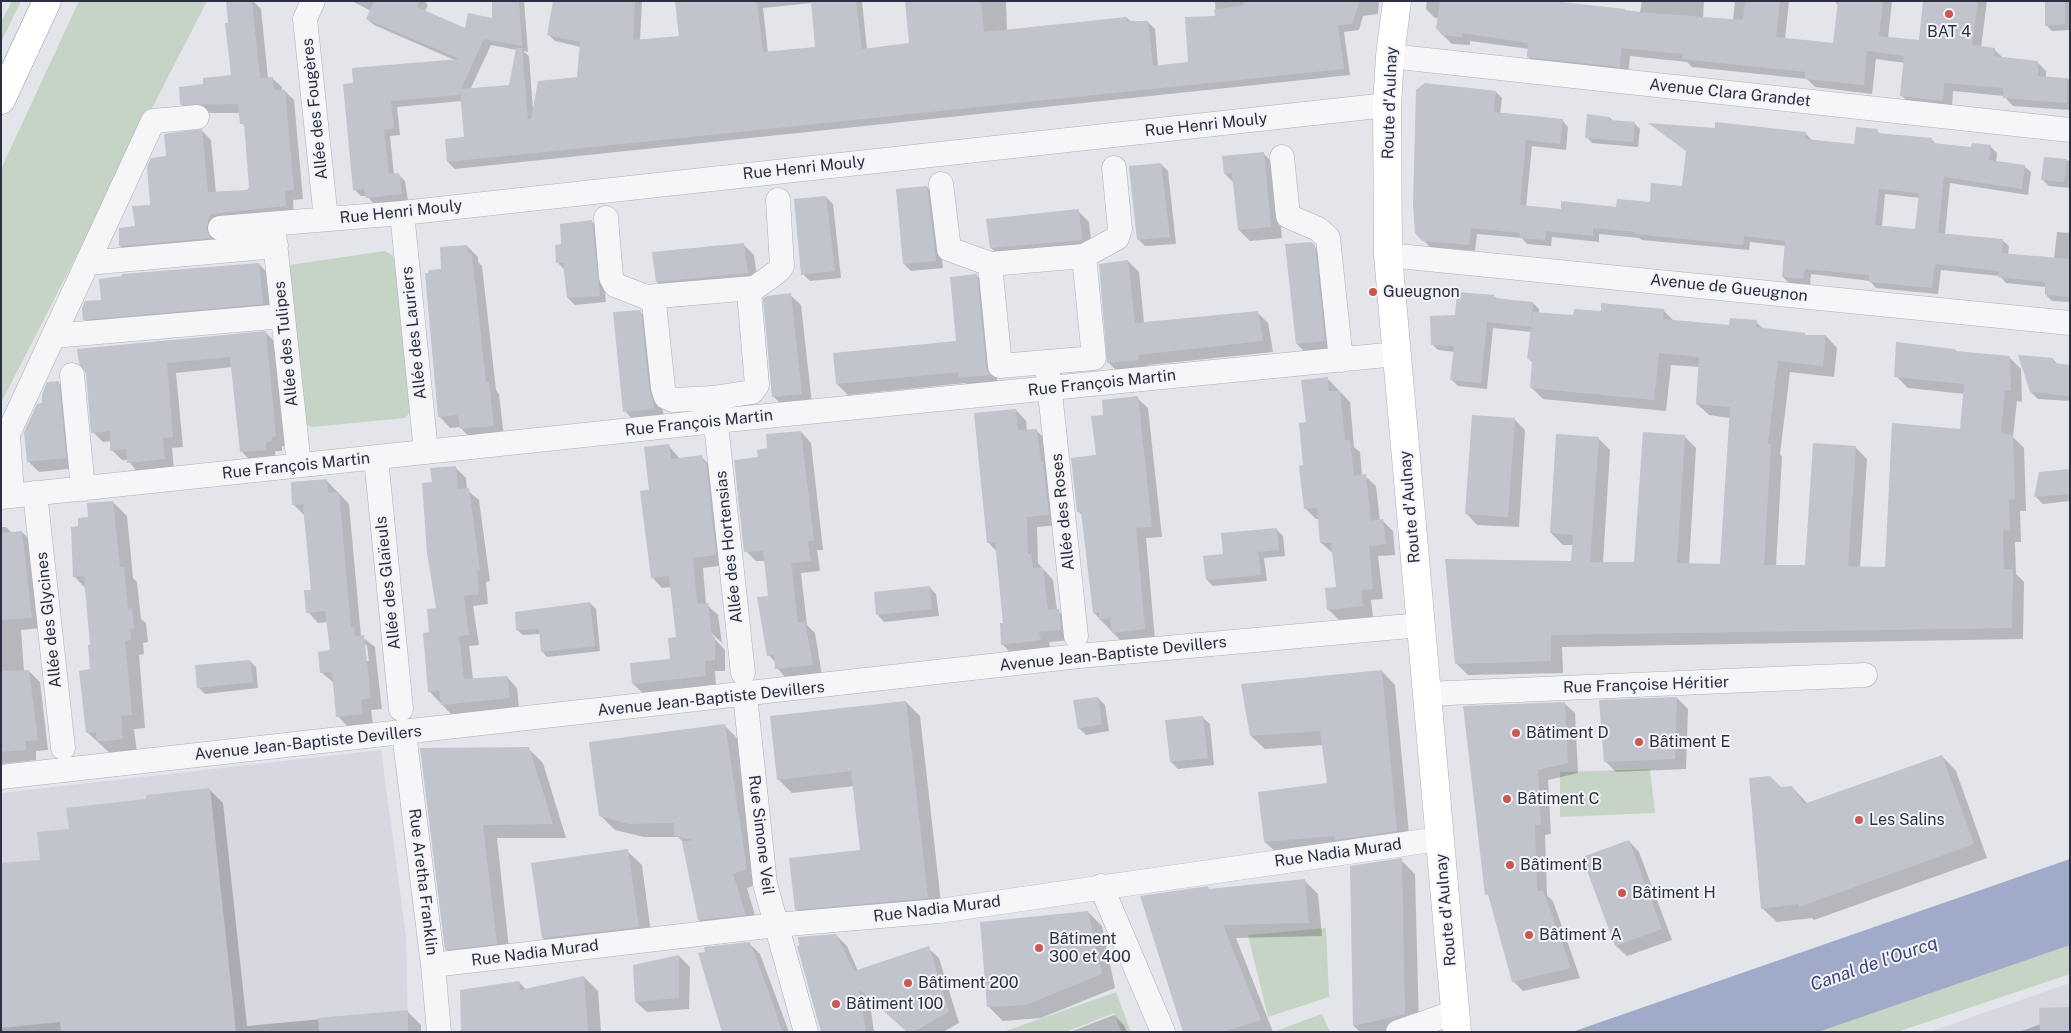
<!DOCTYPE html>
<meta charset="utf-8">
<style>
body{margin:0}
#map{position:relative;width:2071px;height:1033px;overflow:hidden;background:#e3e5eb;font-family:"Public Sans",sans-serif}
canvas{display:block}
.frame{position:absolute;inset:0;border:2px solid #2c2f42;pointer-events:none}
</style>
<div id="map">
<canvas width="2071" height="1033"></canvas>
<div class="frame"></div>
</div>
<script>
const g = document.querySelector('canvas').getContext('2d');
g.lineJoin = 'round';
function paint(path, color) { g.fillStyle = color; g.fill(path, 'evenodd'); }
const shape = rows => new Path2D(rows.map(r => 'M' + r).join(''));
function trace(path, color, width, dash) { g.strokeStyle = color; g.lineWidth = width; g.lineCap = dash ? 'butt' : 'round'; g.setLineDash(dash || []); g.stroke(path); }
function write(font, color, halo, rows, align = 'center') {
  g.font = font + ' "Public Sans",sans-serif'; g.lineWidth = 4; g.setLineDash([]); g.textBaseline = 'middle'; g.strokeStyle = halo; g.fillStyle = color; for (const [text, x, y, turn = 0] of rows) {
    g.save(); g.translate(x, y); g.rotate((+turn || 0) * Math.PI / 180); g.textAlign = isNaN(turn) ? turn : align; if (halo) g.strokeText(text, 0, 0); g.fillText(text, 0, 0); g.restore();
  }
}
paint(shape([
 [381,750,406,936,408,1032,1,1032,1,793],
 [2070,983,2070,1032,1929,1032]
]), '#d6d7e0');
paint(shape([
 [12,1,21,1,1,42,1,22],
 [79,1,207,1,1,403,1,169],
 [385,251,392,255,396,261,411,411,405,418,312,427,307,425,304,420,289,265],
 [1650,769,1655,813,1560,817,1560,772],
 [1326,928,1329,997,1268,1017,1248,935],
 [2070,944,2070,974,1897,1032,1814,1032],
 [1116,992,1131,1032,1121,1032,1114,1013,1066,1032,1003,1032],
 [1322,1014,1330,1032,1273,1032]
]), '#c5d4c5');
paint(shape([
 [2070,859,2070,945,1818,1032,1572,1032]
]), '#a0abc9');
paint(shape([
 [238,1,253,1,261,9,268,78,272,78,282,87,282,91,285,91,294,100,303,199,293,200,294,215,219,223,215,239,219,247,129,255,120,246,151,206,168,157,202,131,211,140,216,193,248,191,251,187,246,128,242,123,240,113,191,113,181,104,205,85,233,76,230,24],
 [352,1,424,1,428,5,425,11,466,29,493,20,493,1,524,1,528,52,523,51,529,56,533,110,578,78,581,47,555,41,548,34,586,1,642,1,640,40,681,37,676,1,862,1,867,50,911,44,906,1,1006,1,1007,30,1127,18,1131,22,1148,22,1155,29,1158,67,1190,63,1216,18,1215,1,1379,1,1378,14,1363,16,1359,30,1344,32,1350,75,455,169,448,162,465,138,462,101,397,107,400,135,390,136,394,175,398,174,405,181,408,201,374,204,367,196,361,196,354,189,354,84,457,61,374,25,367,19,371,11],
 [812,3,817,48,768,53,763,8],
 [491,45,517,50,510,87,470,90],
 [1427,1,1541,1,1640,12,1642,1,1704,1,1703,18,1733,21,1735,1,1789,1,1785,39,1834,44,1839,6,1834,1,1892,1,1888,38,1920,41,1924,1,1987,1,1981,48,1994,49,2003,58,2037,62,2046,71,2046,78,2070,79,2070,110,2013,106,2004,96,1953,91,1952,107,1910,104,1901,95,1905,63,1876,59,1872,94,1815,87,1807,79,1692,67,1687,62,1630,56,1628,75,1537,65,1528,57,1529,49,1470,41,1470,45,1452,44,1443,35,1439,18,1435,18,1426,9],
 [2046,1,2070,1,2070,30,2052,31,2046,25],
 [1496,92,1502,98,1500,114,1562,120,1568,127,1566,150,1532,146,1526,207,1562,210,1617,208,1651,203,1805,133,1812,140,1855,145,1877,131,1881,135,1932,140,1937,145,1973,148,1990,146,1997,153,1996,162,2024,166,2031,172,2028,195,1950,183,1945,234,2002,240,2009,246,2008,255,2054,259,2057,232,2070,233,2070,302,2052,301,2046,295,2046,287,2006,283,2000,276,1941,270,1938,294,1876,288,1870,281,1811,274,1810,285,1789,283,1783,277,1786,246,1750,242,1749,250,1642,240,1639,238,1599,234,1599,242,1552,237,1551,246,1527,244,1522,238,1477,234,1475,251,1430,247,1416,232],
 [1885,194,1920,198,1916,230,1882,227],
 [1610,118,1613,121,1634,123,1640,129,1638,147,1592,143,1587,137],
 [1263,153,1274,164,1282,238,1250,241,1239,230,1234,183,1225,174],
 [2045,158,2070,161,2070,188,2049,186,2043,180],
 [1161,164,1168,171,1176,244,1145,246,1138,239],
 [927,187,934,194,943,268,911,271,904,264],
 [826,197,833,204,841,278,810,281,803,274],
 [1078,211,1089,222,1092,250,1002,258,991,248],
 [592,222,599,229,606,302,575,305,568,298,565,270,558,263,563,245],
 [1311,243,1325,257,1335,351,1308,355,1297,344],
 [743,244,754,255,758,284,668,293,657,282],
 [467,246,478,257,478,262,482,266,496,390,499,394,504,437,472,440,460,427,450,428,440,417,442,270],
 [1128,261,1139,272,1144,323,1257,312,1268,323,1273,352,1148,365,1149,370,1119,373,1108,362],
 [259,264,269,275,273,314,95,330,84,319,102,301],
 [977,276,988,286,997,379,1000,386,971,388,966,383,848,395,837,384,957,342],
 [790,295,801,305,812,404,784,407,773,396],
 [1494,296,1498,299,1533,303,1539,309,1539,314,1574,316,1663,310,1674,321,1731,326,1756,322,1764,329,1805,334,1807,337,1826,336,1837,348,1834,377,1790,372,1780,454,1782,457,1776,566,1806,566,1855,447,1867,459,1860,567,1886,568,1961,431,1965,394,1908,388,1896,376,1955,350,1957,352,2009,357,2021,369,2022,402,2017,401,2013,437,2024,448,2026,511,2020,511,2021,542,2015,542,2016,574,2024,582,2023,639,1562,647,1563,673,1468,675,1456,663,1572,563,1573,545,1563,545,1551,533,1598,438,1610,450,1603,563,1635,564,1684,436,1696,448,1689,565,1721,565,1730,418,1709,415,1697,404,1700,367,1671,365,1666,411,1543,399,1531,387,1533,363,1529,359,1532,332,1493,328,1487,389,1458,386,1452,380,1455,352,1438,350,1432,344,1456,316],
 [640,312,651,323,660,401,665,419,635,422,625,411],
 [266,333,276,343,285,446,282,446,282,451,275,451,276,459,252,462,242,452,233,367,176,373,183,447,172,448,174,469,138,473,128,460,122,460,112,450,112,441,103,442,93,432,87,373],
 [2053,359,2058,365,2070,366,2070,401,2038,399,2031,392],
 [1327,378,1350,402,1354,447,1360,452,1362,476,1365,476,1376,486,1380,521,1383,521,1393,531,1395,555,1378,556,1383,599,1371,600,1373,617,1339,620,1328,609,1337,588,1333,553,1321,543,1319,519,1316,519,1306,509,1301,467,1304,466,1307,423],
 [58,382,69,393,76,468,39,472,28,461,44,404],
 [1137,398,1148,408,1162,537,1146,538,1155,640,1123,643,1094,613,1083,516,1078,511,1097,456,1104,416],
 [1016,410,1026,421,1027,431,1036,430,1047,441,1059,525,1037,527,1038,563,1053,580,1057,610,1069,621,1072,640,1049,642,1051,651,1013,655,1002,644,1004,624,997,552,988,542],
 [1514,419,1525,430,1519,527,1477,525,1467,514],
 [801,432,811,443,823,550,817,550,820,571,801,573,807,625,815,633,822,675,787,679,777,668,776,663,769,655,769,597,765,561,756,561,746,551,759,459,769,449],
 [669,446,680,459,701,457,712,467,726,565,703,568,706,604,718,615,722,643,711,633,710,634,725,650,725,671,715,671,716,686,644,694,633,684,671,660,677,638,671,587,662,588,652,577,650,491],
 [455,467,466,478,467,490,479,500,490,581,486,582,488,604,473,606,479,645,469,646,473,679,507,677,517,688,519,708,452,715,430,692,431,634,437,610,433,483],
 [2070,471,2070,501,2043,504,2036,497],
 [327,481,349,504,361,636,375,647,377,667,382,709,371,710,373,724,348,727,338,716,334,683,322,673,332,651,328,622,318,623,308,612,313,591,304,515,293,504],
 [364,643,367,646,369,661,366,661],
 [113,502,127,516,133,578,137,582,141,619,146,623,148,642,143,643,144,654,139,655,145,728,134,729,137,753,113,756,87,732,92,646,86,589,74,576,80,527],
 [1,527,6,527,12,533,22,532,33,543,42,628,21,630,24,671,29,671,40,682,48,750,36,751,36,760,1,764],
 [1277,530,1283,536,1285,556,1264,558,1267,581,1213,586,1207,580,1224,555],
 [929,587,936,594,939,616,884,622,877,614],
 [590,603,596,609,600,651,547,657,542,651,540,634,523,635,517,630],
 [250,661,256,667,258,688,205,694,199,688],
 [1382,671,1395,685,1410,845,1279,855,1265,842,1329,784,1324,745,1265,749,1251,736],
 [1098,698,1105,705,1109,731,1086,735,1079,728],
 [1677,698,1688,709,1686,769,1616,772,1605,761],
 [906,702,920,716,942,912,810,923,796,909,861,852,854,786,792,793,778,779],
 [1564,703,1575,713,1578,773,1548,780,1551,834,1545,835,1547,895,1553,901,1580,978,1523,991,1513,981,1491,898,1487,894],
 [1202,717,1210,724,1214,765,1178,769,1171,762,1167,721],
 [725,726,739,740,761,883,747,888,759,929,714,934,699,920,683,842,678,837,644,837,615,830,600,815],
 [528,748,543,763,566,838,497,838,510,958,460,963,446,949,421,749],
 [1942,756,1956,771,1987,858,1814,920,1812,918,1777,922,1762,908,1781,789,1792,787,1808,804],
 [209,789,223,803,247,1026,407,1011,421,1025,421,1032,1,1032,1,865,42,861,70,830,148,800],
 [1629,841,1639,852,1672,940,1627,956,1616,946,1584,858],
 [627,851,642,865,652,941,557,952,543,938],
 [1401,860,1415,874,1419,1028,1402,1032,1360,1032,1354,1026,1351,867],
 [1304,880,1318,894,1322,936,1236,938,1273,1032,1185,1032,1210,890],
 [1088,912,1102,926,1115,988,1041,1018,1003,1021,988,1006],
 [836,935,847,946,858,971,928,948,939,958,959,1023,943,1032,908,1032,869,997,874,1032,822,1032],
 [749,943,760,954,789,1032,724,1032],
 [679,956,690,967,689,1009,647,1012,636,1002,635,966],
 [584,977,598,991,601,1032,463,1032,519,982,533,997],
 [1114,1015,1124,1025,1127,1032,1070,1032],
 [2041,1024,2070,1032,2019,1032]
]), '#0003');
paint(shape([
 [226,1,252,1,260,78,273,77,274,90,285,90,294,190,285,191,286,206,210,214,206,229,211,238,119,246,119,228,135,226,132,206,150,205,147,166,151,158,166,156,164,134,202,129,208,192,247,190,249,187,244,124,240,124,238,104,180,105,179,87,203,84,203,78,231,75,225,23,228,23],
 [374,1,420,1,417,7,465,28,468,13,492,18,492,1,519,1,522,46,484,39,461,89,509,85,516,48,522,48,528,119,531,119,538,81,577,77,580,42,547,35,553,1,635,1,633,40,679,36,675,1,757,1,763,52,815,47,811,1,856,1,862,49,909,43,905,1,981,1,984,32,1127,17,1127,21,1148,21,1153,66,1188,62,1185,17,1215,16,1214,10,1244,5,1243,1,1360,1,1352,24,1338,25,1344,69,700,136,447,162,445,139,464,137,460,92,459,95,391,101,394,128,384,130,389,174,399,173,402,194,366,198,364,189,353,190,343,84,353,83,352,68,460,59,366,19],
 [1440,1,1552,1,1625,9,1625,11,1743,20,1745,1,1780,1,1776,37,1833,43,1838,1,1883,1,1879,36,1919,40,1923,1,1978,1,1972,45,1995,48,1994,56,2038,61,2038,76,2067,78,2067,103,2003,98,2003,88,1944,83,1943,101,1900,96,1904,56,1867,51,1864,85,1805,79,1805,72,1682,59,1683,54,1621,48,1620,67,1527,57,1528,43,1462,33,1462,37,1442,35,1436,28],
 [2045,1,2065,1,2065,24,2045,26],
 [1425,83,1496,91,1494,112,1563,119,1560,144,1526,140,1520,205,1561,209,1561,201,1616,207,1617,199,1650,202,1651,183,1682,186,1686,151,1648,123,1715,128,1715,122,1806,132,1805,139,1854,144,1856,127,1878,129,1877,133,1932,138,1932,143,1971,147,1972,143,1991,145,1989,160,2025,165,2022,189,1944,177,1938,233,2003,239,2002,253,2070,259,2069,297,2045,295,2045,282,1998,277,1999,271,1935,264,1932,288,1869,282,1869,275,1805,269,1803,279,1782,277,1785,241,1744,236,1743,245,1634,234,1635,232,1593,228,1593,236,1546,231,1545,240,1519,238,1520,233,1471,228,1469,245,1422,241,1415,233,1413,205,1416,90],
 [1879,189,1919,193,1915,229,1875,225],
 [1587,114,1610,117,1610,120,1635,122,1633,142,1585,138],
 [1264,152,1271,227,1238,230,1232,173,1224,174,1222,156],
 [2044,157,2067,159,2064,182,2041,180],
 [1161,163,1170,237,1137,240,1129,166],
 [927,186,936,261,903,264,896,189],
 [826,196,835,271,801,275,794,199],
 [1079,209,1082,240,990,248,986,219],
 [592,220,600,296,567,298,563,263,556,263,555,245,561,244,560,224],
 [1311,242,1315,245,1325,341,1296,344,1285,244],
 [744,243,748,273,656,282,652,252],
 [467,245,468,254,472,254,486,382,489,382,494,426,460,429,458,415,438,417,425,273,428,273,429,270,441,269,440,247],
 [1128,260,1135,323,1258,311,1263,341,1138,355,1139,360,1107,363,1099,264],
 [259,263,263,304,83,320,82,308,85,301,101,300,99,279,122,276,122,274],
 [977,274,986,367,990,375,959,378,959,372,836,384,833,353,956,341,950,277],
 [1457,292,1495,295,1494,298,1533,302,1531,327,1487,322,1481,383,1450,380,1454,346,1431,345,1430,316,1455,315],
 [791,293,802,394,772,397,763,299,767,296],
 [1601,303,1664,309,1663,319,1729,325,1730,318,1757,320,1756,327,1805,333,1805,335,1826,335,1823,366,1778,361,1768,443,1771,444,1764,565,1805,565,1813,443,1856,446,1848,566,1885,567,1892,423,1960,429,1964,384,1894,377,1896,342,1955,349,1955,351,2010,356,2011,391,2005,390,2001,433,2013,435,2015,499,2009,500,2010,531,2003,530,2004,569,2013,569,2012,628,1551,635,1551,661,1455,664,1445,559,1571,561,1573,535,1550,533,1556,434,1599,437,1590,562,1634,562,1643,432,1685,435,1677,563,1720,564,1730,407,1696,404,1699,357,1659,353,1654,400,1530,388,1532,360,1527,359,1533,312,1573,315,1574,309,1601,311],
 [641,310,649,389,655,409,623,412,613,312],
 [266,331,276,436,272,437,272,441,266,442,266,450,240,452,230,357,167,363,173,437,163,438,165,459,127,463,126,449,110,451,110,431,91,433,86,374,79,363,77,349],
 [2018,355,2053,358,2053,363,2070,365,2070,396,2030,392],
 [1328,377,1329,391,1340,391,1345,440,1350,440,1354,476,1366,474,1371,521,1383,519,1386,544,1369,546,1373,589,1361,590,1363,606,1327,610,1325,588,1336,587,1331,543,1320,543,1317,508,1304,509,1299,466,1303,465,1299,423,1306,422,1301,380],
 [59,381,66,458,27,462,24,432,37,404,42,403,42,394,47,382],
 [1138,396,1152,527,1136,528,1145,629,1112,633,1110,618,1099,620,1099,613,1093,613,1081,512,1077,512,1071,458,1096,455,1091,416,1103,415,1102,400],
 [1016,409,1018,430,1037,429,1041,461,1043,461,1049,515,1027,517,1028,554,1031,554,1033,568,1043,567,1048,610,1059,609,1061,630,1039,632,1041,640,1001,645,1000,623,1003,623,995,542,987,543,974,413],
 [1472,415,1515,418,1508,517,1465,514],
 [801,431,814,540,808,541,811,561,791,563,798,623,805,621,813,665,775,669,774,655,767,656,757,597,768,596,763,551,744,552,734,460,758,457,757,450,767,448,766,434],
 [669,444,671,459,702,455,703,462,706,462,716,555,693,558,697,604,708,603,712,635,715,638,715,660,705,661,706,676,632,684,630,663,670,659,668,638,676,637,669,576,651,578,640,491,649,490,644,447],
 [456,466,458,489,469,488,480,570,477,571,479,594,464,596,469,635,459,636,464,679,507,676,510,698,441,705,439,691,428,692,423,633,429,632,427,609,436,608,427,553,422,483,432,482,430,468],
 [2070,469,2070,494,2034,497,2039,472],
 [327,479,328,493,339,492,351,627,354,627,355,636,364,635,371,698,361,700,363,714,336,717,332,672,320,673,318,652,330,650,325,611,306,613,304,590,311,590,303,504,292,505,291,482],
 [113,501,120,567,124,567,128,609,132,608,134,628,130,629,131,640,125,641,132,715,121,716,123,739,97,742,96,732,86,733,79,671,90,669,88,645,90,645,84,576,73,577,71,527,78,526,78,518,88,517,87,503],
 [1277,528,1279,550,1258,552,1261,575,1206,580,1203,556,1223,554,1221,533],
 [22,531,32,618,1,620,1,533],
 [930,586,932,609,876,615,874,592],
 [590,602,595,646,541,652,539,629,516,630,515,612],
 [250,660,253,682,197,688,195,665],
 [29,670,38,740,26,741,26,750,1,752,1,671],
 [1382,670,1397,831,1335,840,1334,836,1264,842,1258,792,1327,783,1320,731,1250,736,1241,684],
 [1098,697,1102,724,1078,729,1073,700],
 [1677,697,1675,759,1604,762,1599,700],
 [906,701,928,898,795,910,789,858,860,850,851,771,777,780,770,716],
 [1565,702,1568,763,1538,770,1541,825,1535,825,1537,891,1543,890,1571,968,1512,982,1488,894,1485,895,1463,706],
 [1203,716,1208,758,1170,762,1165,720],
 [725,724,747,869,733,874,746,915,698,920,682,842,693,840,674,836,674,823,629,824,599,816,589,742],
 [529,747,553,824,483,825,497,944,445,950,420,748],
 [1942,755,1974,844,1799,907,1798,904,1761,909,1749,778,1770,776,1781,787,1792,786,1804,804],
 [210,788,236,1032,61,1032,60,1022,1,1028,1,863,40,860,37,832,69,829,66,808,146,799,146,795],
 [1629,840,1662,929,1615,946,1582,857],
 [628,849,639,927,542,938,531,863],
 [1402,858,1405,1014,1353,1026,1350,866],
 [1305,879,1309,923,1223,925,1261,1020,1222,1032,1183,1032,1140,896,1208,886,1209,889],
 [1088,911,1102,974,1026,1005,987,1007,980,922],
 [836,934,854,971,929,946,949,1012,913,1032,907,1032,859,989,866,1032,821,1032,797,946,799,946,798,937],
 [750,942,773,1003,782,1032,722,1032,698,953,705,952,704,947],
 [679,955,679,998,635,1002,633,965],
 [584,976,588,1032,461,1032,460,990,519,981,520,990],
 [2070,1007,2070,1032,2040,1032,2039,1008],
 [408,1010,408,1032,319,1032,318,1018]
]), '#c1c3cd');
const street = shape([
 [313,1,305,19,326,219],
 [1390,56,2070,130],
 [1282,157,1288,216,1318,229,1328,238,1341,360],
 [941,184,949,249,990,264,1000,366,1094,358,1084,256,1117,238,1120,229,1114,168],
 [402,213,426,452],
 [606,218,611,277,615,285,646,297,654,303,663,388,666,397,673,400,713,398,752,392,757,385,749,292,777,272,782,266,778,200],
 [273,224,299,465],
 [220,228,402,213,1387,105],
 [1388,255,2070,323],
 [87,263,276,246],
 [990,264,1084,256],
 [646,297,753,288],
 [53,336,283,316],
 [1048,374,1076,636],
 [72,375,83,489],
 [714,406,743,673],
 [376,458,401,709],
 [35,493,63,748],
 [12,496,8,434,153,121,197,117],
 [1,497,716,421,1396,354],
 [1426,694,1865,675],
 [745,695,765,884,806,1032],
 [404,733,433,965,439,1032],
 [1,777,1079,656,1420,625],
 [1101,886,1163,1032],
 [433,965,776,925,939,911,1439,839],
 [1398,1032,1455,1012]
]);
const secondary = shape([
 [1397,1,1390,56,1387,105,1388,255,1457,1032]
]);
const highway = shape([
 [1,100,47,1]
]);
trace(street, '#acaeb8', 25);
trace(secondary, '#acaeb8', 29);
trace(highway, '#8b8fa1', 29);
trace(street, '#f6f6f9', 24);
trace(secondary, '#fff', 28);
trace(highway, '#fff', 28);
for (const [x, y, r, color] of [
 [1949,14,5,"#c85850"],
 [1373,292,5,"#c85850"],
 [1516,733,5,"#c85850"],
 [1639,742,5,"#c85850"],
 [1507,799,5,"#c85850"],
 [1859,820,5,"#c85850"],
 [1510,865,5,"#c85850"],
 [1622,893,5,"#c85850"],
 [1529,935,5,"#c85850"],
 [1039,948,5,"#c85850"],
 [908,983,5,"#c85850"],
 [836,1004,5,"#c85850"]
]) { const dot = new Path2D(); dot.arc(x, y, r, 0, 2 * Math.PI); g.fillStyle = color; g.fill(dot); trace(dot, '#f3f4f8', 2); }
write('16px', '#2c2f42', '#f3f4f8', [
 ["BAT 4",1949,32,"center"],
 ["Gueugnon",1383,292],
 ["Bâtiment D",1526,733],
 ["Bâtiment E",1649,742],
 ["Bâtiment C",1517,799],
 ["Les Salins",1869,820],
 ["Bâtiment B",1520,865],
 ["Bâtiment H",1632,893],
 ["Bâtiment A",1539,935],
 ["Bâtiment",1049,939],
 ["300 et 400",1049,957],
 ["Bâtiment 200",918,983],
 ["Bâtiment 100",846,1004]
], 'left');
write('16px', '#2c2f42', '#f3f4f8', [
 ["Avenue Clara Grandet",1730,93,6],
 ["Route d'Aulnay",1390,103,-88],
 ["Allée des Fougères",315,109,-96],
 ["Rue Henri Mouly",1206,125,-6],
 ["Rue Henri Mouly",804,168,-6],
 ["Rue Henri Mouly",401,212,-6],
 ["Avenue de Gueugnon",1729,288,6],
 ["Allée des Lauriers",414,333,-96],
 ["Allée des Tulipes",286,344,-96],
 ["Rue François Martin",1102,383,-6],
 ["Rue François Martin",699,423,-6],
 ["Rue François Martin",296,466,-6],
 ["Route d'Aulnay",1410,507,-95],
 ["Allée des Roses",1063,512,-96],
 ["Allée des Hortensias",729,547,-96],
 ["Allée des Glaïeuls",388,583,-96],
 ["Allée des Glycines",49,620,-96],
 ["Avenue Jean-Baptiste Devillers",1113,654,-6],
 ["Rue Françoise Héritier",1646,685,-2],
 ["Avenue Jean-Baptiste Devillers",711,699,-6],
 ["Avenue Jean-Baptiste Devillers",308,743,-6],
 ["Rue Simone Veil",761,835,83],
 ["Rue Nadia Murad",1338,853,-8],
 ["Rue Aretha Franklin",423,882,83],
 ["Rue Nadia Murad",937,909,-7],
 ["Route d'Aulnay",1446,910,-95],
 ["Rue Nadia Murad",535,953,-7]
]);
write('italic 18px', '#384574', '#f3f4f8', [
 ["Canal de l'Ourcq",1874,964,-19]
]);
</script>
